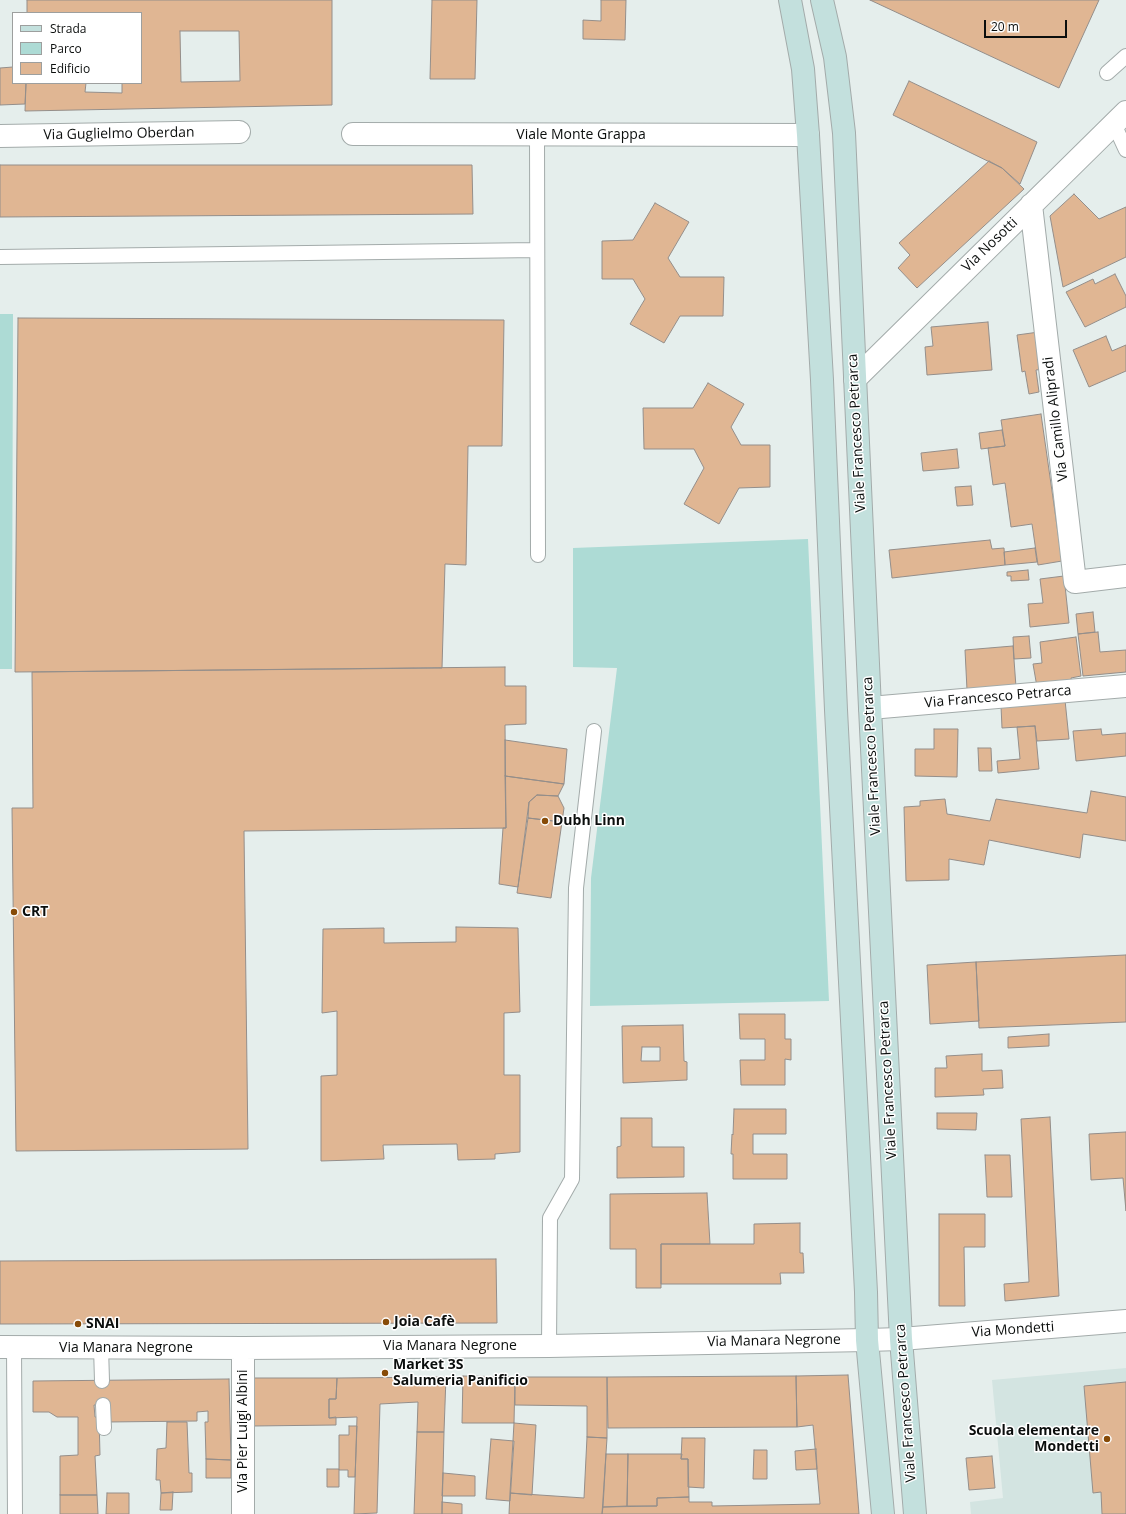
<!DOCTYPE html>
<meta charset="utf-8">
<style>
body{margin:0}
#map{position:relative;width:1126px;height:1514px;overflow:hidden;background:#e5eeec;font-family:"Open Sans",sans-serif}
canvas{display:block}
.legend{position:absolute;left:12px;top:12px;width:130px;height:72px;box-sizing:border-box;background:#fff;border:1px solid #9d9f9e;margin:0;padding:5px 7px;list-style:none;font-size:12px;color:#0b0e0d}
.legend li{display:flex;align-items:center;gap:8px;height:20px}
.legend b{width:20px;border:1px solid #9d9f9e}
.scale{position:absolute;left:984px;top:20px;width:83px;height:18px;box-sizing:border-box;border:2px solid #0b0e0d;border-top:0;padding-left:5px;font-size:12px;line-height:14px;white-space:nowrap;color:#0b0e0d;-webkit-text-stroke:3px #fff;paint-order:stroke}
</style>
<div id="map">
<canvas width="1126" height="1514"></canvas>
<ul class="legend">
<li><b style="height:5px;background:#c3e0dd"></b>Strada</li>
<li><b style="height:11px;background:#addbd5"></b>Parco</li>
<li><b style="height:11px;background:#e0b693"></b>Edificio</li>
</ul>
<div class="scale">20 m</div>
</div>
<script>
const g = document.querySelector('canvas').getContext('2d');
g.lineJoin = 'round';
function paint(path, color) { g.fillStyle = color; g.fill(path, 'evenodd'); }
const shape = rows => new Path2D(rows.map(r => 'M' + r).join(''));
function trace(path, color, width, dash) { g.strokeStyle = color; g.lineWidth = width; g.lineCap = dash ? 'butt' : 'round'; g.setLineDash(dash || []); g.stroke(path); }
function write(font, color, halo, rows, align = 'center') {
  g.font = font + ' "Open Sans",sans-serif'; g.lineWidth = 3; g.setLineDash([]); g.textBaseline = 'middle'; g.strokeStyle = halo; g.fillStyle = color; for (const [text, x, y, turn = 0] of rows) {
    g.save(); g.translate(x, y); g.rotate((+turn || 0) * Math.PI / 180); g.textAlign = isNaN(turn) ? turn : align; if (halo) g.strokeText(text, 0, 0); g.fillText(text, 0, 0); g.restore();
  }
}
paint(shape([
 [1126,1368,1126,1514,971,1514,970,1502,1003,1498,992,1380]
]), '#d3e4e1');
paint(shape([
 [0,314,13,314,12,669,0,669],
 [808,539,829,1001,590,1006,591,878,617,668,573,667,573,548]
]), '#addbd5');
const building = shape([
 [27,0,332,0,332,105,25,111,26,83,141,83,141,13,27,13,27,0],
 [432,0,477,0,475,79,430,79,432,0],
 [601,0,626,0,625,40,583,39,583,20,601,21,601,0],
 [870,0,1099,0,1059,88,870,0],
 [180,31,239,31,240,81,181,82,180,31],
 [13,67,13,83,26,83,25,104,0,105,0,68,13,67],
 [909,81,1037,142,1020,184,1002,168,893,115,909,81],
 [86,83,122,83,122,93,85,92,86,83],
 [989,161,1002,168,1024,189,917,288,898,268,910,255,899,243,989,161],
 [0,165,472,165,473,214,0,217,0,165],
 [1074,194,1099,219,1126,207,1126,257,1063,287,1050,216,1074,194],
 [655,203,689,222,668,258,680,277,724,277,723,316,680,316,664,343,630,324,645,299,633,279,602,279,602,241,633,240,655,203],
 [1115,274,1126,296,1126,307,1085,327,1066,292,1093,279,1095,284,1115,274],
 [18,318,504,320,502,446,468,446,466,565,445,564,442,668,15,672,18,318],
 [988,322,992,370,927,375,925,347,933,346,931,327,988,322],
 [1039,332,1044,369,1036,370,1039,392,1029,394,1025,371,1022,372,1017,335,1039,332],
 [1106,336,1112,351,1126,345,1126,371,1089,387,1073,350,1106,336],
 [708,383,744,404,731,427,741,445,770,445,770,487,739,488,719,524,684,504,704,468,694,449,644,449,643,408,693,408,708,383],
 [1041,414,1062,561,1038,565,1032,524,1011,527,1005,483,993,485,988,448,1005,446,1001,420,1041,414],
 [1002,430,1005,446,981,449,979,433,1002,430],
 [957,449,959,468,923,471,921,453,957,449],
 [971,486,973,505,957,506,955,487,971,486],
 [990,540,992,549,1004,548,1005,565,892,578,889,550,990,540],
 [1035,548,1037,562,1005,565,1004,552,1035,548],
 [1028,570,1029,580,1011,581,1011,576,1007,576,1007,572,1028,570],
 [1064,576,1069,623,1030,627,1028,604,1043,603,1040,579,1064,576],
 [1093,612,1095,632,1078,634,1076,614,1093,612],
 [1098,632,1100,652,1126,650,1126,672,1083,676,1078,634,1098,632],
 [1029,636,1031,658,1014,659,1013,637,1029,636],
 [1076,637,1081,676,1071,678,1072,683,1037,687,1033,664,1042,663,1040,642,1076,637],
 [1013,646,1016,687,967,690,965,650,1013,646],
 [505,667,505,686,526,686,526,724,505,725,506,828,244,831,248,1149,16,1151,12,808,33,808,32,672,505,667],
 [1065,700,1069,739,1037,741,1035,726,1002,728,1001,706,1065,700],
 [1035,726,1039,769,998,773,997,761,1020,759,1017,727,1035,726],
 [934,729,958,729,957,777,915,776,915,749,934,749,934,729],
 [1101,729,1102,735,1126,733,1126,756,1076,761,1073,731,1101,729],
 [505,740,567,749,564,784,505,776,505,740],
 [978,748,991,748,992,771,979,771,978,748],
 [505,776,564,784,558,796,537,795,529,802,518,887,499,884,503,828,506,828,505,776],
 [1091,791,1126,797,1126,841,1083,834,1080,858,989,840,984,865,949,859,949,880,906,881,904,807,920,806,920,801,945,799,947,814,990,821,996,799,1087,813,1091,791],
 [537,795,558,796,564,808,562,822,528,818,529,802,537,795],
 [528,818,562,822,551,898,517,893,528,818],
 [456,927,518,928,520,1012,504,1013,504,1075,520,1075,520,1152,495,1154,495,1159,458,1160,457,1144,383,1145,384,1159,321,1161,321,1076,337,1075,337,1011,322,1013,323,929,384,928,384,943,456,942,456,927],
 [1126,955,1126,1022,979,1028,976,962,1126,955],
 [976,962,979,1021,930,1024,927,965,976,962],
 [739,1014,785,1014,785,1039,791,1039,791,1060,785,1059,785,1085,741,1085,740,1060,765,1060,765,1039,740,1039,739,1014],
 [683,1025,684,1061,687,1062,687,1080,623,1083,622,1026,683,1025],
 [642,1047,660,1047,660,1061,641,1061,642,1047],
 [1049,1034,1049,1046,1008,1048,1008,1037,1049,1034],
 [982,1054,982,1071,1002,1070,1003,1088,983,1089,984,1095,935,1097,935,1068,947,1068,946,1056,982,1054],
 [734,1109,786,1109,786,1134,753,1134,753,1154,787,1154,787,1179,733,1179,733,1154,731,1154,732,1134,733,1135,734,1109],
 [937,1113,977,1113,976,1130,937,1129,937,1113],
 [1050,1117,1059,1296,1005,1301,1004,1284,1029,1282,1021,1119,1050,1117],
 [621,1118,652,1118,652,1147,684,1147,684,1177,617,1178,617,1147,621,1146,621,1118],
 [1126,1132,1126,1211,1123,1178,1091,1180,1089,1134,1126,1132],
 [985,1155,1010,1155,1012,1197,987,1197,985,1155],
 [707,1193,710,1244,661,1244,661,1288,636,1288,636,1249,610,1249,610,1194,707,1193],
 [939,1214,985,1214,985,1247,964,1247,965,1306,939,1306,939,1214],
 [800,1223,800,1253,803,1253,804,1273,780,1273,781,1284,661,1284,661,1244,754,1244,754,1224,800,1223],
 [496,1259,497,1323,0,1324,0,1261,496,1259],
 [848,1375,859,1514,602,1514,603,1507,657,1506,657,1498,689,1497,689,1502,712,1502,712,1506,820,1504,813,1425,797,1427,796,1376,848,1375],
 [463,1376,515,1377,514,1423,462,1423,463,1376],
 [796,1376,797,1427,608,1428,607,1377,796,1376],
 [446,1377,444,1432,417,1432,418,1402,380,1404,377,1513,354,1514,357,1417,329,1418,329,1399,336,1399,337,1378,446,1377],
 [515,1377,607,1377,607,1438,587,1437,587,1406,515,1405,515,1377],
 [254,1378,337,1378,336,1399,329,1399,329,1418,336,1417,336,1425,253,1426,254,1378],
 [229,1379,231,1460,206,1459,205,1422,208,1422,208,1411,197,1412,197,1421,107,1422,106,1405,94,1405,95,1417,99,1417,100,1455,95,1456,97,1495,60,1495,60,1456,78,1455,78,1417,57,1417,49,1412,33,1412,33,1381,229,1379],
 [1126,1382,1126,1514,1102,1514,1101,1492,1093,1493,1084,1386,1126,1382],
 [167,1422,187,1422,189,1473,192,1473,192,1492,161,1493,160,1480,156,1480,157,1449,166,1448,167,1422],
 [514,1423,536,1425,532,1495,510,1493,514,1423],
 [349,1426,357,1426,355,1477,348,1477,348,1470,339,1470,339,1435,349,1435,349,1426],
 [417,1432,444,1432,442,1514,414,1514,417,1432],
 [587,1437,607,1438,602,1514,509,1514,510,1493,584,1498,587,1437],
 [682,1438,705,1438,704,1488,688,1487,688,1459,681,1459,682,1438],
 [491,1439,514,1441,510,1501,486,1499,491,1439],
 [816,1449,817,1469,796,1470,795,1451,816,1449],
 [754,1450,767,1450,767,1479,753,1479,754,1450],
 [606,1454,628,1454,627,1506,603,1507,606,1454],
 [628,1454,682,1454,681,1459,688,1459,689,1497,657,1498,657,1506,627,1506,628,1454],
 [992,1456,995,1488,969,1490,966,1458,992,1456],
 [206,1459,231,1460,231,1478,206,1478,206,1459],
 [327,1469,339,1469,339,1487,327,1487,327,1469],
 [443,1473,475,1476,475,1496,442,1496,443,1473],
 [173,1492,172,1510,160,1510,161,1493,173,1492],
 [107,1493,129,1493,129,1514,106,1514,107,1493],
 [60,1495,97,1495,98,1514,60,1514,60,1495],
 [442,1502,462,1504,462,1514,442,1514,442,1502]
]);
paint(building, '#e0b693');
trace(building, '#948e8a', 1);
const lane = shape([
 [1107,73,1126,56],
 [1114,124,1126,150],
 [537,135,538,555],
 [0,257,537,250],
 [549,1346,550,1218,572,1179,576,888,594,731],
 [14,1347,15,1514],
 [101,1347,102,1381],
 [103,1405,104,1428]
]);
const street = shape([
 [353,134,808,135],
 [0,136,239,132],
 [1031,205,1075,582,1126,576],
 [855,379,1126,112],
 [870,708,1126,686],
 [0,1347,243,1348,549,1346,867,1340,901,1339,1126,1321],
 [243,1348,243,1514]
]);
const secondary = shape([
 [790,0,803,69,808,135,822,380,836,710,866,1292,867,1340,883,1514],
 [822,0,835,57,844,133,870,708,901,1339,915,1514]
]);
trace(lane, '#a3abaa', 16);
trace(street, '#a3abaa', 24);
trace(secondary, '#a3abaa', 24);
trace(lane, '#fff', 14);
trace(street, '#fff', 22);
trace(secondary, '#c3e0dd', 22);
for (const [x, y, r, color] of [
 [545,821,4,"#874b07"],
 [14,912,4,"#874b07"],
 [386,1322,4,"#874b07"],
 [78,1324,4,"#874b07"],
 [385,1373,4,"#874b07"],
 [1107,1439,4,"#874b07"]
]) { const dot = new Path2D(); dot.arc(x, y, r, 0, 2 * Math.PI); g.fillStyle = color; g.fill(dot); trace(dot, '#fff', 1.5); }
write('14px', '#0b0e0d', '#fff', [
 ["Via Guglielmo Oberdan",119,134,-1],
 ["Viale Monte Grappa",581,135],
 ["Via Nosotti",990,245,-44],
 ["Via Camillo Alipradi",1056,419,-97],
 ["Viale Francesco Petrarca",857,433,-93],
 ["Via Francesco Petrarca",998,697,-5],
 ["Viale Francesco Petrarca",872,756,-93],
 ["Viale Francesco Petrarca",888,1080,-93],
 ["Via Mondetti",1013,1330,-4],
 ["Via Manara Negrone",774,1341,-1],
 ["Via Manara Negrone",450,1346],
 ["Via Manara Negrone",126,1348],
 ["Viale Francesco Petrarca",906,1403,-94],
 ["Via Pier Luigi Albini",243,1431,-90]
]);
write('bold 14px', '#0b0e0d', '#fff', [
 ["Dubh Linn",553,821],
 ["CRT",22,912],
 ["Joia Cafè",394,1322],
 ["SNAI",86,1324],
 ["Market 3S",393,1365],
 ["Salumeria Panificio",393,1381],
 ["Scuola elementare",1099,1431,"right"],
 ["Mondetti",1099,1447,"right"]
], 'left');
</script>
